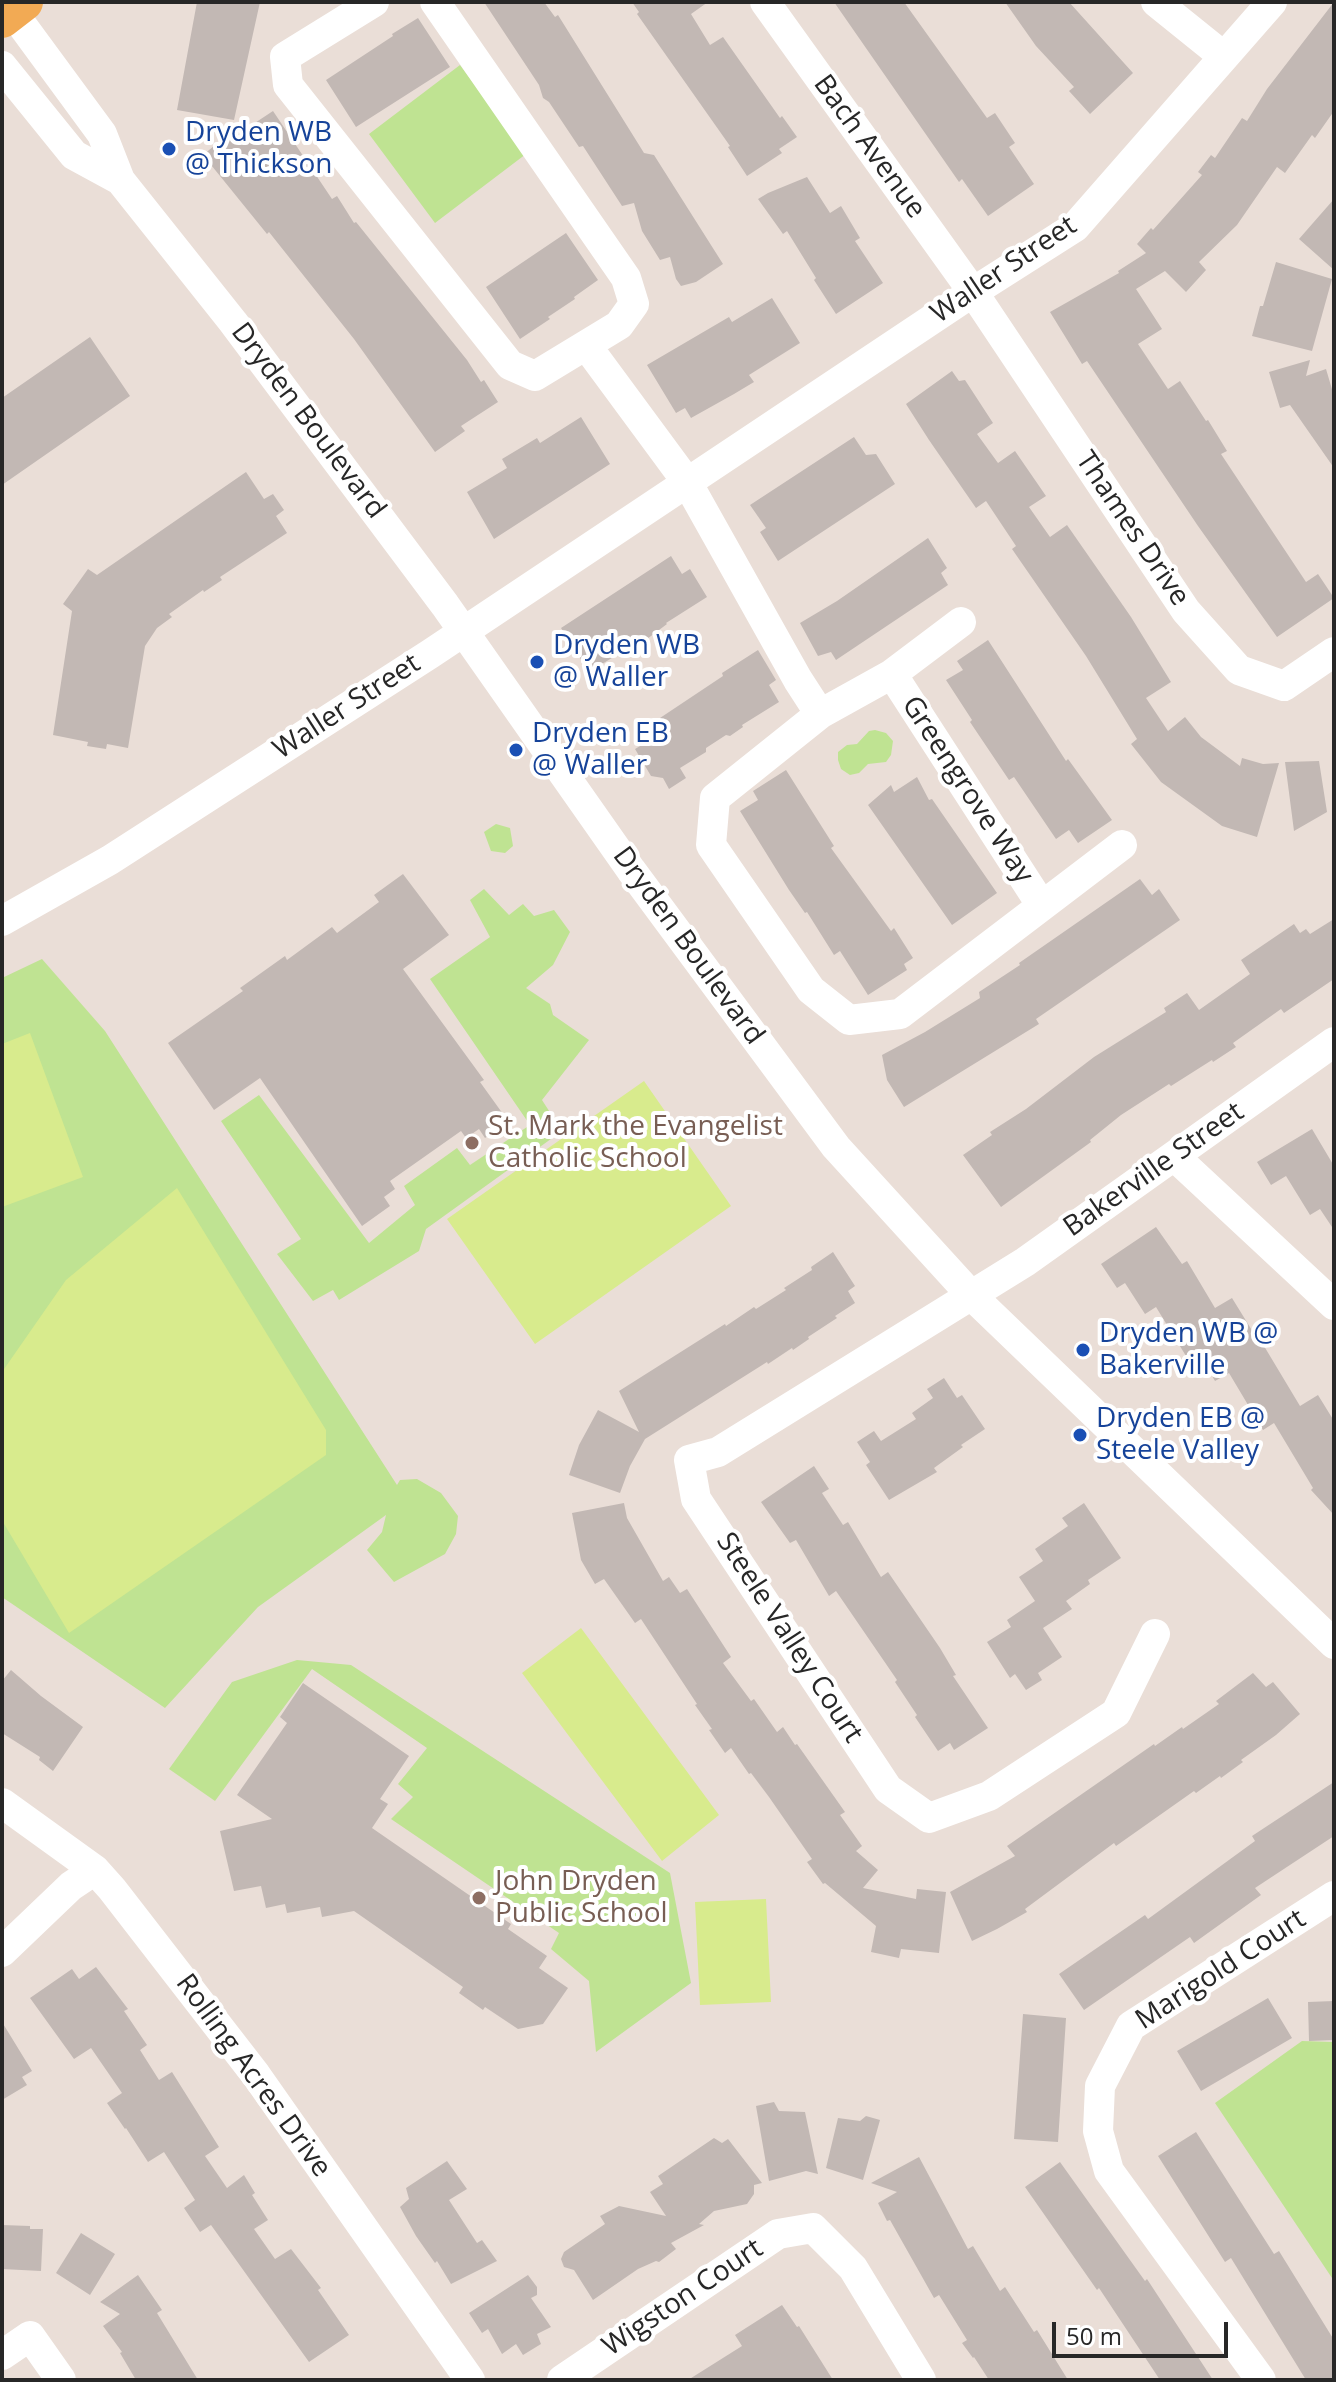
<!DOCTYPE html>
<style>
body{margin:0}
#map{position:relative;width:1336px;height:2382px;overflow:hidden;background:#eaded7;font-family:"Open Sans",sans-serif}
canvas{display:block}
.frame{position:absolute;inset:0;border:4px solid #272727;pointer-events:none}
.scale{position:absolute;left:1052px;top:2322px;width:176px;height:36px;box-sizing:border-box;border:4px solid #272727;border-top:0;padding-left:10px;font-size:24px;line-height:28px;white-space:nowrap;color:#272727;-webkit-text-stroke:6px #fff;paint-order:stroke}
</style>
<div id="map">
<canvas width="1336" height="2382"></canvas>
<div class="frame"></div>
<div class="scale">50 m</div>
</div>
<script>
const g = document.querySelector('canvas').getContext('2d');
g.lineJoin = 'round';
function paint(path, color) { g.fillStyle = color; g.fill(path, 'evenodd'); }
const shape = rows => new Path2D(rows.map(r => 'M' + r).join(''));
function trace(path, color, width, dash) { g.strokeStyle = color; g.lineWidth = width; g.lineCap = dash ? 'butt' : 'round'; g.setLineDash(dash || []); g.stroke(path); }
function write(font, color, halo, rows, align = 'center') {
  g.font = font + ' "Open Sans",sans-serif'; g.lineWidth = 8; g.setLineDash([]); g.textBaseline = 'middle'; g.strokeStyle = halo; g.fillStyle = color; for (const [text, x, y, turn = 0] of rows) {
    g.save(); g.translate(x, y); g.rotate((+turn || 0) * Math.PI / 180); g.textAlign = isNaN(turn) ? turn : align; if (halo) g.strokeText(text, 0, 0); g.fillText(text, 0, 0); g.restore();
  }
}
paint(shape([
 [460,65,526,154,435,223,369,134],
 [875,730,886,733,893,741,891,755,886,762,868,764,859,773,850,775,841,769,838,760,838,752,847,745,857,744,869,731],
 [496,824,510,828,513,846,505,853,491,851,484,832],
 [484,889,509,915,523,904,534,916,554,910,570,932,553,965,526,988,550,1004,553,1015,589,1040,542,1100,562,1131,426,1229,419,1251,339,1300,333,1290,313,1301,277,1254,301,1239,221,1121,259,1095,369,1243,415,1205,404,1186,457,1148,470,1165,530,1125,430,979,490,937,470,900],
 [42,959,105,1031,397,1485,400,1480,417,1479,441,1493,458,1516,456,1534,445,1554,394,1582,367,1550,382,1532,386,1515,258,1607,165,1708,2,1597,2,978],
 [297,1660,351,1665,670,1873,691,1983,596,2052,589,1981,551,1949,559,1933,391,1819,413,1797,398,1784,427,1748,312,1669,215,1801,169,1769,232,1682],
 [1302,2041,1334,2042,1334,2281,1215,2103]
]), '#bfe392');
paint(shape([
 [30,1033,83,1177,2,1207,2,1044],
 [644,1081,731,1206,535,1344,447,1219],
 [177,1188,326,1430,326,1455,69,1633,3,1522,2,1372,66,1280],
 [581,1628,719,1815,662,1861,522,1673],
 [766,1899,771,2002,700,2005,695,1902]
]), '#d8eb8d');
paint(shape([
 [197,2,260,2,234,120,177,110],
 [484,2,544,2,555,17,558,15,644,153,654,155,723,264,696,282,681,286,676,279,670,257,660,260,642,231,634,203,622,206,583,146,579,147,549,102,543,98,539,85],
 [632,2,708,2,691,14,710,45,723,37,780,118,782,116,797,137,779,149,782,153,747,176,728,147,730,146,637,14,639,12],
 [834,2,904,2,987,118,995,113,1015,143,1009,147,1034,184,988,216,962,179,959,182],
 [1005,2,1069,2,1133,73,1090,114,1069,91,1074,87,1036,46],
 [1334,2,1334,111,1315,138,1312,135,1285,173,1277,167,1237,225,1199,262,1206,270,1186,292,1165,271,1136,289,1162,329,1138,344,1168,389,1180,381,1206,421,1208,420,1227,451,1221,454,1306,582,1318,574,1334,598,1277,637,1198,526,1087,361,1082,364,1050,312,1119,273,1118,271,1146,253,1137,244,1151,228,1153,230,1202,175,1198,172,1211,155,1215,158,1242,118,1247,121,1267,89],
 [418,18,450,67,356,127,326,80,393,36,392,34],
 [273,111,332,199,337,196,354,223,356,222,467,360,481,382,484,380,498,402,461,426,465,431,435,452,354,339,269,232,267,234,203,155,231,132,229,140],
 [807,177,830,213,841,206,860,238,855,241,883,283,836,314,814,280,816,278,787,231,783,234,758,199,768,193],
 [1334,199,1334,270,1299,239],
 [566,233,598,280,574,297,575,299,548,317,550,319,520,339,486,287],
 [1276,262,1332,279,1312,351,1252,336,1260,306,1263,306],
 [772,298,800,343,749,375,754,382,734,394,691,418,685,408,676,413,647,365,729,317,732,322],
 [90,337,130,396,2,485,2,398],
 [1310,360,1306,376,1326,369,1334,396,1334,468,1290,405,1280,408,1269,372],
 [952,371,959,381,965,380,993,423,977,434,998,463,1015,451,1046,496,1029,507,1050,537,1067,525,1131,617,1171,682,1146,698,1168,731,1185,717,1201,737,1240,766,1242,758,1263,764,1279,763,1257,837,1222,826,1161,782,1131,744,1137,739,1086,656,1012,549,1016,546,986,501,976,508,929,440,906,404],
 [581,417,610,464,494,539,467,492,507,468,502,459,537,438,540,443],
 [854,437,866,455,876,454,895,484,778,561,760,532,766,528,750,505],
 [246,472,264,499,273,494,284,510,276,516,287,533,220,577,222,580,204,592,203,590,169,614,172,617,157,628,145,646,128,748,107,744,106,749,87,746,88,742,53,735,72,611,63,604,88,569,97,575],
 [928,538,947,568,941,573,948,585,836,660,831,652,818,656,800,623,837,601],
 [671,556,682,574,690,569,707,597,666,623,667,624,635,648,633,645,589,672,561,628],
 [988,640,1066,761,1068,759,1112,820,1078,843,1069,830,1056,839,1014,777,1009,780,970,722,972,720,946,680,963,670,957,661],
 [758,650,776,680,769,685,779,702,742,725,743,727,730,736,726,735,706,748,706,752,680,768,686,778,669,789,663,778,651,776,635,749,652,739,660,718,723,676,722,673],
 [1319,761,1327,812,1294,831,1285,762],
 [786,770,834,846,831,848,891,931,894,928,913,958,904,964,907,970,868,995,840,951,834,955,807,912,805,913,789,890,740,811,758,800,753,791],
 [917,777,929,800,932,799,997,893,952,925,868,805,891,785,894,792],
 [403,874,449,935,403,969,484,1080,480,1082,508,1121,485,1138,479,1129,466,1138,461,1131,390,1181,395,1189,384,1197,390,1206,362,1226,260,1078,214,1110,168,1043,243,991,240,988,285,956,287,960,332,927,337,933,379,902,374,895],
 [1140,879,1152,895,1159,889,1180,920,1036,1019,1039,1024,904,1107,887,1080,882,1055,925,1032,980,998,979,992,1020,965,1019,963],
 [1334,919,1334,979,1284,1013,1281,1009,1233,1043,1236,1047,1213,1062,1212,1060,1171,1086,1169,1084,1121,1115,1090,1140,1091,1142,1001,1207,963,1155,992,1135,990,1132,1026,1109,1094,1057,1166,1012,1164,1008,1187,993,1199,1010,1250,974,1241,960,1294,924,1300,933,1306,929,1310,934],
 [1312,1129,1334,1166,1334,1230,1320,1209,1310,1215,1286,1176,1271,1185,1257,1162],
 [1156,1227,1182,1264,1187,1261,1215,1308,1232,1298,1253,1332,1255,1331,1300,1406,1318,1395,1334,1421,1334,1515,1311,1490,1313,1488,1274,1423,1263,1430,1229,1373,1215,1381,1196,1349,1186,1356,1156,1307,1145,1314,1125,1283,1117,1288,1101,1264],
 [833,1252,855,1286,848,1291,855,1303,835,1316,837,1318,808,1337,809,1339,793,1350,792,1348,768,1364,767,1362,645,1439,630,1466,620,1493,569,1475,579,1445,598,1410,639,1432,619,1391,725,1324,726,1326,754,1307,756,1309,786,1290,784,1288,812,1270,811,1267],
 [944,1378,957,1398,962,1395,985,1429,961,1445,963,1447,934,1468,937,1472,889,1500,866,1465,870,1462,857,1442,874,1431,881,1441,916,1419,912,1413,933,1398,927,1389],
 [814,1466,829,1489,822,1493,843,1525,848,1522,881,1577,888,1572,940,1648,956,1675,953,1676,988,1728,954,1750,950,1743,938,1751,915,1717,917,1715,895,1682,897,1680,836,1591,829,1596,796,1540,790,1543,761,1502],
 [624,1503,627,1518,663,1581,669,1577,680,1593,687,1589,731,1657,723,1663,751,1701,754,1699,777,1732,783,1727,795,1745,797,1744,845,1812,840,1815,862,1846,856,1851,878,1870,863,1888,916,1899,917,1889,946,1892,939,1953,901,1949,899,1958,871,1952,876,1926,825,1883,823,1884,807,1862,812,1859,769,1797,751,1773,749,1774,731,1748,725,1753,709,1730,712,1729,695,1705,697,1704,641,1619,635,1623,604,1579,595,1584,581,1560,572,1513],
 [1084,1503,1121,1558,1088,1580,1090,1584,1066,1601,1072,1609,1043,1628,1062,1657,1038,1673,1042,1680,1026,1690,1015,1674,1010,1678,987,1642,1011,1627,1007,1620,1035,1601,1019,1577,1043,1561,1035,1549,1068,1526,1062,1518],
 [11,1670,41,1696,83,1727,53,1771,39,1760,40,1757,2,1733,2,1681],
 [1253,1673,1266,1687,1273,1682,1300,1714,1276,1735,1241,1760,1243,1762,1221,1778,1220,1776,1196,1793,1194,1791,1116,1846,1114,1843,1025,1909,1027,1912,997,1929,972,1941,950,1892,1015,1856,1007,1846,1154,1744,1155,1746,1182,1727,1183,1729,1219,1704,1216,1701],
 [303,1683,409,1756,380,1799,388,1804,372,1828,511,1924,508,1929,547,1956,539,1968,568,1988,543,2024,518,2029,485,2007,483,2010,459,1993,463,1987,354,1911,322,1917,320,1907,287,1913,285,1904,266,1908,261,1886,234,1891,220,1831,272,1819,237,1795,287,1723,280,1717],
 [1334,1782,1334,1836,1255,1888,1261,1895,1194,1943,1190,1937,1084,2010,1059,1974,1145,1915,1148,1919,1255,1841,1252,1836],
 [96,1967,128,2009,124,2011,147,2045,140,2050,159,2080,172,2072,219,2147,205,2156,227,2188,244,2175,255,2193,252,2195,268,2220,254,2229,275,2259,291,2249,321,2288,318,2290,349,2335,309,2362,211,2225,200,2232,184,2208,195,2200,164,2152,148,2162,126,2128,125,2129,107,2103,122,2093,91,2048,74,2059,30,1998,72,1969,79,1979],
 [1268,1998,1292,2038,1201,2091,1177,2051],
 [1334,2001,1334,2040,1309,2041,1308,2002],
 [1023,2014,1066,2018,1058,2142,1014,2139],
 [2,2022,32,2071,22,2077,27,2085,2,2100],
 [774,2102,779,2111,805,2112,818,2174,806,2171,769,2181,756,2106],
 [866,2116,880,2120,863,2180,826,2168,838,2118,860,2121],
 [1196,2132,1274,2254,1279,2251,1334,2340,1334,2380,1306,2380,1231,2258,1225,2262,1158,2156],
 [714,2138,722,2143,728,2139,762,2183,754,2185,754,2194,747,2204,714,2211,699,2224,704,2225,671,2243,676,2249,659,2262,656,2261,638,2269,593,2300,574,2270,564,2267,561,2259,564,2252,605,2224,600,2216,619,2206,666,2216,650,2192,663,2184,658,2176],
 [919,2157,968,2249,973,2246,1000,2291,1005,2287,1034,2332,1037,2330,1068,2380,989,2380,974,2357,973,2358,962,2343,967,2340,939,2295,934,2298,890,2220,887,2221,878,2203,897,2192,871,2183],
 [447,2161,467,2189,449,2200,477,2243,482,2240,497,2261,451,2284,437,2261,435,2263,416,2236,400,2207,409,2199,406,2188],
 [1060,2162,1145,2281,1147,2279,1213,2380,1160,2380,1099,2288,1097,2290,1025,2187],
 [2,2225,30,2226,30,2229,43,2229,41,2271,2,2269],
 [81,2233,115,2254,90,2295,56,2273],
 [138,2275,162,2310,157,2313,198,2380,136,2380,120,2353,122,2352,103,2326,120,2314,100,2302],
 [528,2275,537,2287,537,2295,531,2298,551,2327,537,2334,541,2344,523,2355,516,2344,502,2354,488,2329,482,2333,469,2313],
 [782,2305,797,2327,799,2326,833,2380,688,2380,742,2346,735,2335]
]), '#c2b8b4');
trace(shape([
 [5,2,102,134,120,180,233,322,445,605,631,870,836,1147,971,1295,1334,1644],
 [374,2,285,57,288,85,510,365,535,376,619,325,634,304,626,278,435,2],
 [765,2,973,292,1186,611,1239,670,1284,686,1334,652],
 [1156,2,1223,56],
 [2,66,74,155,120,180],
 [586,345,687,482,798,680,820,714],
 [961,622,892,674,820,714,715,798,711,845,811,990,849,1020,900,1014,1122,845],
 [892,674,1042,906],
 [2,921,110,860,430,654,973,292,1075,227,1272,2],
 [1174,1156,1334,1305],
 [1155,1634,1116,1713,989,1796,929,1818,888,1789,696,1499,689,1460,718,1452,1025,1262,1334,1042],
 [2,1803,95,1870,112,1889,256,2075,470,2380],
 [2,1952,71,1886,95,1870],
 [2,2355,30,2336,61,2380],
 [562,2380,778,2234,813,2228,853,2268,921,2380],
 [1261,2380,1109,2171,1098,2131,1100,2086,1131,2026,1334,1896]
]), '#fff', 30);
trace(shape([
 [2,19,24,2]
]), '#f2aa54', 38);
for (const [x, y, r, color] of [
 [169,149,8,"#1a4fb4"],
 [537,662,8,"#1a4fb4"],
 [516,750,8,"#1a4fb4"],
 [472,1143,8,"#8d6e63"],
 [1083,1350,8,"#1a4fb4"],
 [1080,1435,8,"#1a4fb4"],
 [479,1898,8,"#8d6e63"]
]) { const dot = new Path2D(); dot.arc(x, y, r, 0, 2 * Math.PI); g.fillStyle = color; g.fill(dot); trace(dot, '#fff', 3); }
write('28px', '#164399', '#fff', [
 ["Dryden WB",185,133],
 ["@ Thickson",185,165],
 ["Dryden WB",553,646],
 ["@ Waller",553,678],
 ["Dryden EB",532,734],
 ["@ Waller",532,766],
 ["Dryden WB @",1099,1334],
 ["Bakerville",1099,1366],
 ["Dryden EB @",1096,1419],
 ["Steele Valley",1096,1451]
], 'left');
write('28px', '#272727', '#fff', [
 ["Bach Avenue",869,147,54],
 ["Waller Street",1004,270,-34],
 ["Dryden Boulevard",308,421,53],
 ["Thames Drive",1132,529,56],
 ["Waller Street",347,707,-33],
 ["Greengrove Way",967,790,57],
 ["Dryden Boulevard",688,946,54],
 ["Bakerville Street",1154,1170,-35],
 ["Steele Valley Court",789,1638,57],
 ["Marigold Court",1221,1970,-33],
 ["Rolling Acres Drive",253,2076,54],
 ["Wigston Court",683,2298,-34]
]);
write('28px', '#785e54', '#fff', [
 ["St. Mark the Evangelist",488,1127],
 ["Catholic School",488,1159],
 ["John Dryden",495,1882],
 ["Public School",495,1914]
], 'left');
</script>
